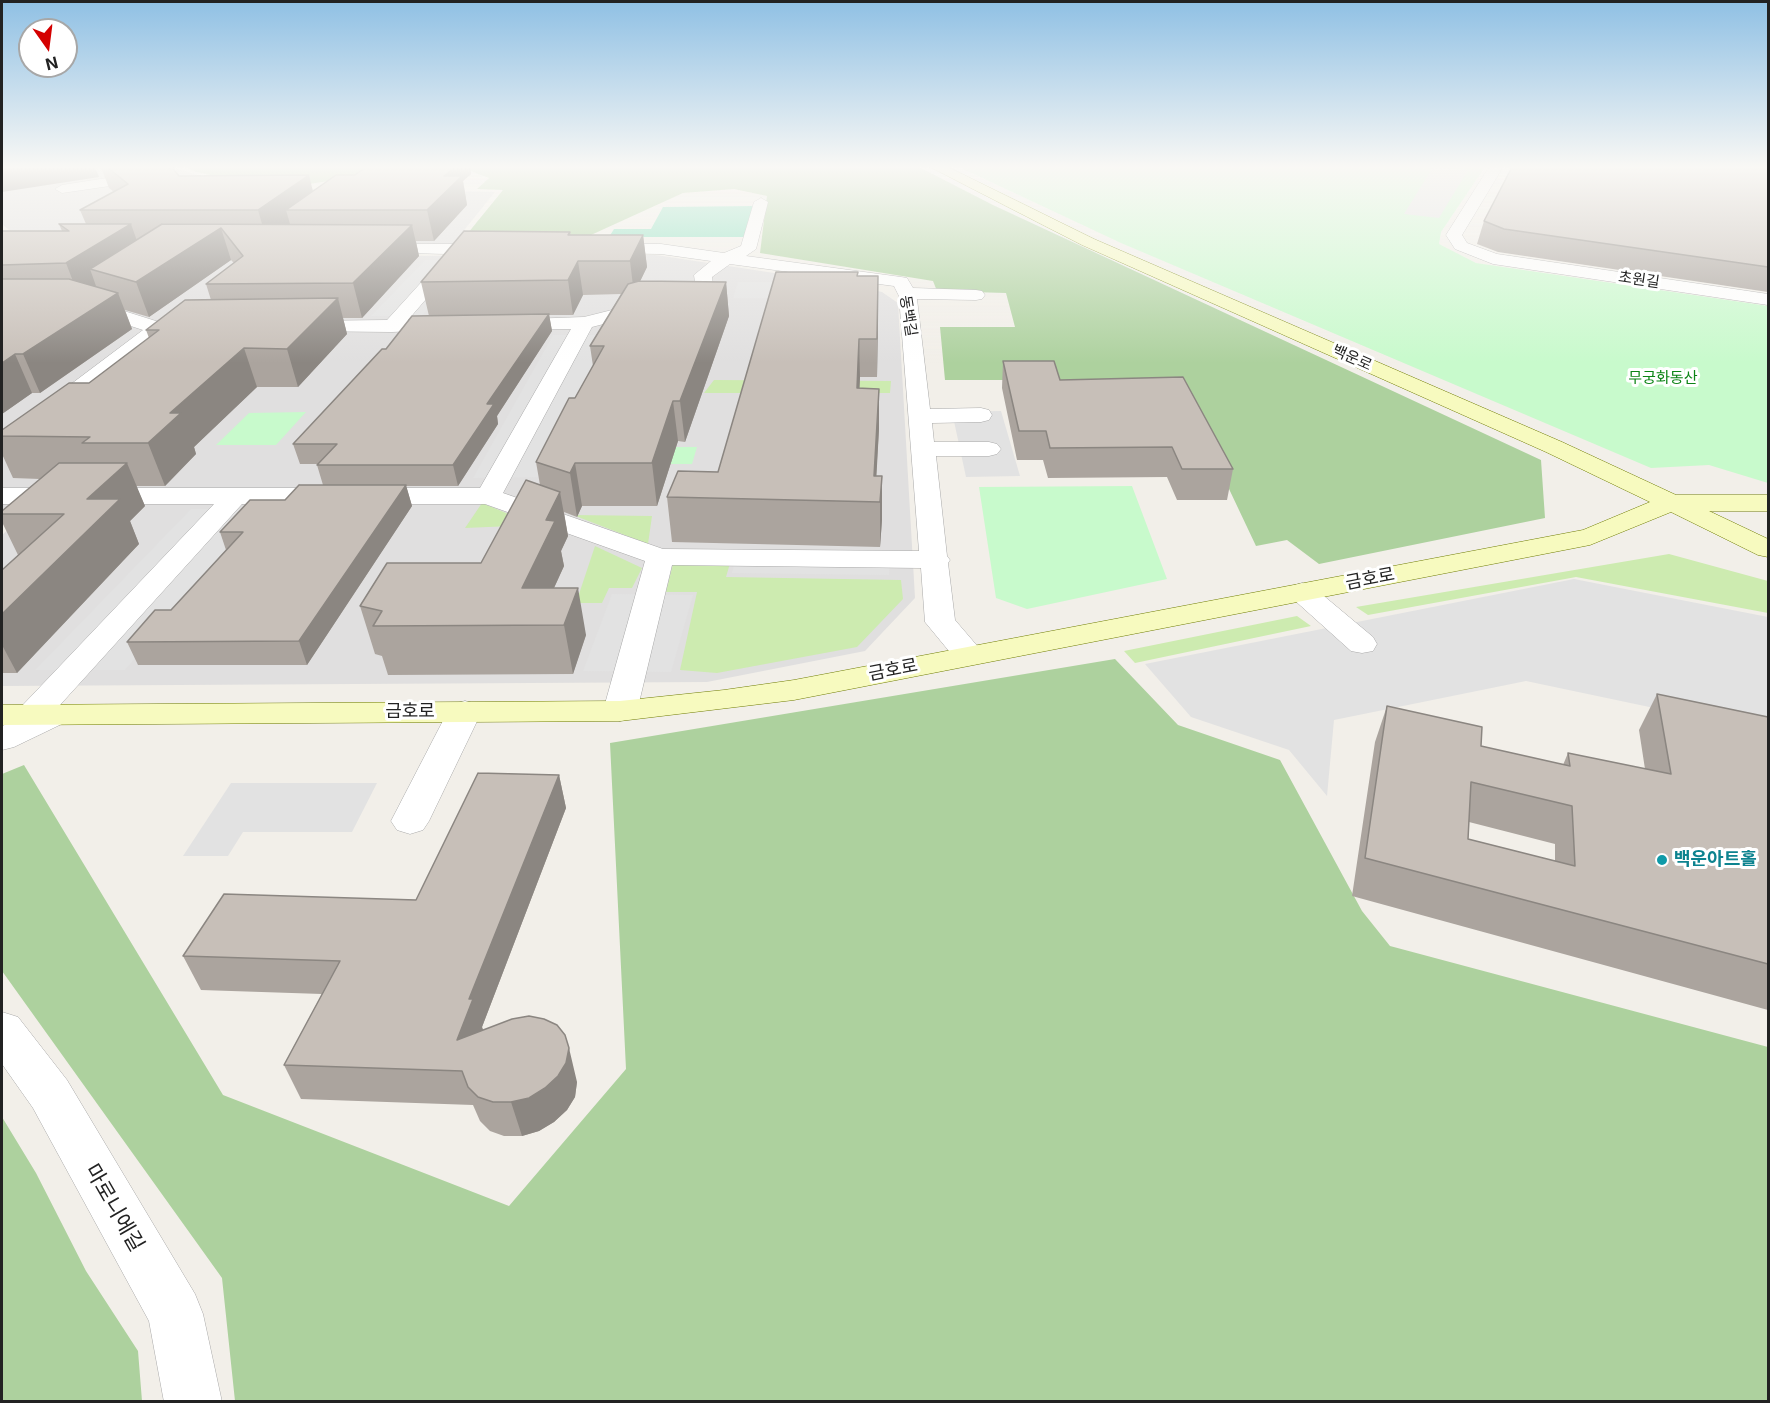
<!DOCTYPE html>
<meta charset="utf-8">
<style>
body{margin:0}
#map{position:relative;width:1770px;height:1403px;overflow:hidden;background:#f2efe9;font-family:Inter,sans-serif}
canvas{display:block}
.frame{position:absolute;inset:0;border:3px solid #222;pointer-events:none}
.north{position:absolute;left:18px;top:18px;width:60px;height:60px;box-sizing:border-box;background:#fff;border:2px solid #a7a7a7;border-radius:50%;rotate:166deg;font-size:16px;font-weight:700;line-height:24px;text-align:center;color:#222}
.north::after{content:'';display:block;margin:auto;width:21px;height:27px;background:#d40000;clip-path:polygon(50% 0,100% 100%,50% 72%,0 100%)}
</style>
<div id="map">
<canvas width="1770" height="1403"></canvas>
<div class="frame"></div>
<div class="north">N</div>
</div>
<script>
const g = document.querySelector('canvas').getContext('2d');
g.lineJoin = 'round';
function paint(path, color) { g.fillStyle = color; g.fill(path, 'evenodd'); }
const shape = rows => new Path2D(rows.map(r => 'M' + r).join(''));
function trace(path, color, width, dash) { g.strokeStyle = color; g.lineWidth = width; g.lineCap = dash ? 'butt' : 'round'; g.setLineDash(dash || []); g.stroke(path); }
function write(font, color, halo, rows, align = 'center') {
  g.font = font + ' Inter,"Noto Sans KR",sans-serif'; g.lineWidth = 6; g.setLineDash([]); g.textBaseline = 'middle'; g.strokeStyle = halo; g.fillStyle = color; for (const [text, x, y, turn = 0] of rows) {
    g.save(); g.translate(x, y); g.rotate((+turn || 0) * Math.PI / 180); g.textAlign = isNaN(turn) ? turn : align; if (halo) g.strokeText(text, 0, 0); g.fillText(text, 0, 0); g.restore();
  }
}
paint(shape([
 [2,167,171,167,209,178,264,188,495,192,453,244,65,243,13,234,2,224],
 [656,255,840,283,882,292,898,303,915,598,865,651,707,682,2,686,2,535,28,512,2,511,2,262,52,257]
]), '#e0dfdf');
paint(shape([
 [714,380,891,381,890,393,704,393],
 [482,503,535,525,465,528],
 [573,515,652,516,648,544],
 [595,546,642,568,632,588,609,588,602,603,576,603],
 [1669,554,1768,581,1768,613,1576,577,1368,615,1356,607],
 [674,560,731,560,726,577,901,580,903,599,857,647,717,673,680,670,697,592,666,592],
 [1297,616,1311,626,1135,663,1124,651]
]), '#cdebb0');
paint(shape([
 [185,167,379,167,355,177,290,187,250,183,196,172],
 [460,167,919,167,993,205,1541,460,1545,518,1319,564,1287,540,1256,546,1186,398,1071,380,945,380,940,327,1015,327,1006,293,937,291,933,281,760,253,767,196,734,189,683,193,580,240,459,244,503,190,477,189,489,178],
 [1115,659,1178,725,1280,760,1362,911,1390,946,1768,1047,1768,1401,235,1401,222,1278,2,971,2,774,24,765,223,1095,509,1206,626,1069,610,743],
 [2,1117,36,1173,86,1271,138,1351,142,1401,2,1401]
]), '#add19e');
paint(shape([
 [959,167,1485,167,1441,232,1439,244,1476,263,1768,306,1768,483,1709,465,1651,468,1121,243],
 [306,412,276,445,216,445,249,413],
 [646,447,697,447,692,464,640,464],
 [1132,486,1167,579,1027,609,996,598,979,487]
]), '#c8facc');
paint(shape([
 [753,206,744,237,609,237,614,229,651,229,663,207]
]), '#88e0be');
paint(shape([
 [1433,167,1468,170,1439,218,1404,214],
 [425,260,471,260,422,316,371,316],
 [738,282,822,282,820,298,733,298],
 [553,335,612,335,548,477,473,478],
 [1001,411,1020,476,966,477,952,412],
 [191,509,264,509,125,670,35,670],
 [737,551,890,553,889,575,732,573],
 [1574,579,1768,617,1768,732,1526,681,1334,720,1327,796,1289,750,1191,717,1145,664],
 [612,594,693,595,671,672,583,671],
 [231,783,377,783,352,832,243,832,228,856,183,856]
]), '#e2e2e2');
const street = shape([
 [1489,167,1503,167,1462,235,1467,243,1497,254,1768,294,1768,305,1493,264,1455,249,1446,235,1489,167],
 [139,173,156,181,158,184,156,187,146,187,137,182,62,193,55,189,62,185,139,173],
 [761,198,768,202,756,249,746,256,901,277,907,278,913,288,976,290,982,291,985,295,982,299,976,300,917,299,930,409,981,408,989,410,992,415,989,420,981,422,932,423,934,442,989,442,997,444,1001,449,997,454,989,456,936,456,947,556,950,560,948,563,955,620,985,655,980,662,969,664,958,662,925,622,921,568,672,565,637,711,632,718,620,721,608,718,603,711,645,561,485,504,242,504,60,705,68,707,73,714,68,721,14,747,2,750,2,726,18,719,15,715,20,708,214,504,2,504,2,488,480,488,571,329,505,330,498,328,495,324,498,320,584,317,696,289,694,275,711,261,661,254,600,253,592,248,600,243,661,244,724,253,741,246,754,202,761,198],
 [730,264,894,286,899,296,919,551,663,549,503,493,592,327,711,296,714,292,712,277,730,264],
 [372,244,495,244,503,249,495,254,459,254,461,257,459,261,408,320,447,319,454,321,457,325,454,329,392,332,294,331,291,327,294,323,301,321,387,320,447,254,366,252,364,249,372,244],
 [86,299,159,322,196,322,203,324,206,328,203,332,196,334,162,334,10,452,2,454,2,436,143,330,79,309,77,305,79,301,86,299],
 [1302,583,1312,586,1373,637,1377,644,1373,651,1362,653,1351,651,1292,598,1287,592,1292,586,1302,583],
 [465,701,477,704,482,711,429,821,423,830,410,834,397,830,391,821,448,711,453,704,465,701],
 [2,1012,18,1017,67,1080,195,1294,203,1314,222,1402,164,1402,149,1321,33,1108,2,1064,2,1012]
]);
const secondary = shape([
 [930,167,948,167,1094,239,1562,442,1676,495,1768,495,1768,511,1709,511,1768,539,1768,557,1758,555,1671,512,1590,545,794,700,620,721,2,725,2,705,620,701,724,690,794,680,1583,530,1650,502,1546,452,1082,245,930,167]
]);
trace(street, '#a9a9a9', 1);
trace(secondary, '#707d05', 1);
paint(street, '#fff');
paint(secondary, '#f7fabf');
paint(shape([
 [101,167,159,167,179,176,313,191,355,175,366,167,470,167,471,174,463,181,467,205,434,241,416,241,419,256,362,318,343,318,347,334,298,387,257,387,194,447,196,454,165,486,136,486,145,506,130,521,139,544,17,673,2,673,2,570,18,555,2,522,2,511,40,479,13,478,2,454,2,430,89,383,149,338,146,330,211,300,206,284,234,263,231,260,149,317,125,310,132,329,40,393,32,393,2,414,2,231,62,231,59,224,86,224,80,210,114,192,109,188],
 [1768,167,1768,292,1498,252,1477,244,1484,221],
 [570,232,571,235,643,235,647,267,640,281,726,282,729,316,685,442,678,441,657,506,582,506,577,517,564,512,568,536,561,551,564,566,554,588,586,635,573,674,388,675,382,656,375,654,360,606,481,563,540,485,536,462,575,398,593,366,590,346,621,294,583,295,573,315,549,315,552,331,497,416,498,424,458,486,406,486,412,506,307,665,138,665,127,642,171,610,226,550,220,532,285,500,323,485,317,465,318,464,300,464,293,444,386,349,429,316,421,282],
 [858,276,878,310,877,377,860,377,859,388,879,389,879,429,876,476,882,476,882,520,880,547,672,542,667,497,718,472],
 [1003,361,1060,380,1233,469,1227,500,1177,500,1167,477,1048,478,1043,460,1017,460,1002,388],
 [1657,694,1768,717,1768,1010,1352,896,1375,742,1387,706,1481,746,1563,765,1568,753,1645,769,1639,730],
 [1469,822,1555,844,1555,861,1468,839],
 [559,775,566,808,482,1027,483,1030,577,1082,575,1097,567,1110,554,1122,539,1131,522,1136,504,1136,490,1131,480,1121,473,1105,301,1099,284,1065,322,994,201,990,183,956,416,900]
]), '#aba49e');
paint(shape([
 [2,167,95,167,99,177,2,192],
 [442,167,470,167,471,174,463,181,467,205,434,241,427,210],
 [309,175,316,204,286,210,290,224,267,241,258,210],
 [131,224,142,255,90,269,96,286,79,297,66,263],
 [412,225,419,256,362,318,353,283],
 [221,228,231,260,149,317,136,282],
 [643,235,647,267,634,294,630,261],
 [578,261,583,295,573,315,568,280],
 [878,276,878,310,877,377,877,339],
 [726,282,729,316,685,442,680,401],
 [118,293,132,329,40,393,23,354],
 [338,298,347,334,298,387,287,349],
 [549,314,552,331,497,416,498,424,458,486,453,465,487,404],
 [859,339,860,377,858,429,857,388],
 [244,348,257,387,194,447,196,454,165,486,148,443,170,413],
 [15,354,32,393,2,414,2,363],
 [879,389,879,429,875,502,874,476],
 [673,401,678,441,657,506,652,463],
 [127,463,145,506,130,521,139,544,17,673,2,645,2,614,87,499],
 [575,463,582,506,577,517,570,473],
 [882,476,882,520,880,547,880,502],
 [406,485,412,506,307,665,299,641],
 [560,492,568,536,561,551,564,566,537,625,522,588,546,520],
 [578,588,586,635,573,674,564,625],
 [559,775,566,808,482,1027,484,1033,457,1040,469,999],
 [569,1048,577,1082,575,1097,567,1110,554,1122,539,1131,522,1136,511,1102]
]), '#8b8681');
const building = shape([
 [107,167,159,167,173,169,179,176,309,175,258,210,80,210,128,184,107,167],
 [366,167,455,167,444,176,462,176,427,210,286,210,336,175,355,175,366,167],
 [1512,167,1768,167,1768,267,1504,229,1484,221,1512,167],
 [59,224,131,224,66,263,2,265,2,231,69,231,59,224],
 [162,224,412,225,353,283,206,284,243,256,221,228,136,282,90,269,162,224],
 [464,231,570,232,568,235,643,235,630,261,578,261,568,280,421,282,464,231],
 [776,272,858,272,857,276,878,276,877,339,859,339,857,388,879,389,874,476,882,476,880,502,667,497,678,471,718,472,776,272],
 [2,279,69,279,118,293,23,354,15,354,2,363,2,279],
 [639,281,726,282,680,401,673,401,652,463,575,463,570,473,536,462,569,398,575,398,604,346,590,346,628,284,639,281],
 [338,298,287,349,244,348,170,413,181,413,148,443,82,443,90,437,2,436,2,430,69,383,89,383,159,330,146,330,185,300,338,298],
 [549,314,487,404,494,404,453,465,317,465,337,444,293,444,382,349,386,349,412,316,549,314],
 [1003,361,1054,361,1060,380,1183,377,1233,469,1182,469,1172,447,1050,448,1046,431,1019,431,1003,361],
 [59,463,127,463,87,499,120,499,2,614,2,570,64,514,2,514,2,511,59,463],
 [526,480,560,492,546,520,555,521,522,588,578,588,564,625,373,626,382,611,360,606,387,563,481,563,526,480],
 [299,485,406,485,299,641,127,642,155,610,171,610,243,532,220,532,250,500,285,500,299,485],
 [1657,694,1768,717,1768,964,1365,858,1387,706,1482,727,1481,746,1570,766,1568,753,1671,774,1657,694],
 [1471,782,1572,806,1575,866,1468,839,1471,782],
 [478,773,559,775,469,999,473,999,457,1040,512,1019,529,1016,544,1019,557,1025,565,1035,569,1048,566,1063,558,1076,545,1088,529,1098,511,1102,493,1102,478,1097,468,1087,462,1071,284,1065,340,961,183,956,224,894,416,900,478,773]
]);
paint(building, '#c7bfb8');
trace(building, '#8b8681', 1.5);
const sky = g.createLinearGradient(0, 0, 0, 363);
sky.addColorStop(0, '#8fc0e4');
sky.addColorStop(0.46, '#f9f8f5');
sky.addColorStop(1, '#f9f8f500');
g.fillStyle = sky;
g.fillRect(0, 0, 1770, 363);
for (const [x, y, r, color] of [
 [1662,860,6,"#0f9aa8"]
]) { const dot = new Path2D(); dot.arc(x, y, r, 0, 2 * Math.PI); g.fillStyle = color; g.fill(dot); trace(dot, '#fff', 2); }
write('15px', '#222', '#fff', [
 ["초원길",1639,280,8],
 ["동백길",908,316,81],
 ["백운로",1352,358,24]
]);
write('15px', '#0c8416', '#fff', [
 ["무궁화동산",1663,378]
]);
write('18px', '#222', '#fff', [
 ["금호로",1370,579,-11],
 ["금호로",893,670,-11],
 ["금호로",410,712]
]);
write('bold 18px', '#0d838f', '#fff', [
 ["백운아트홀",1674,860]
], 'left');
write('21px', '#222', '#fff', [
 ["마로니에길",114,1208,60]
]);
</script>
